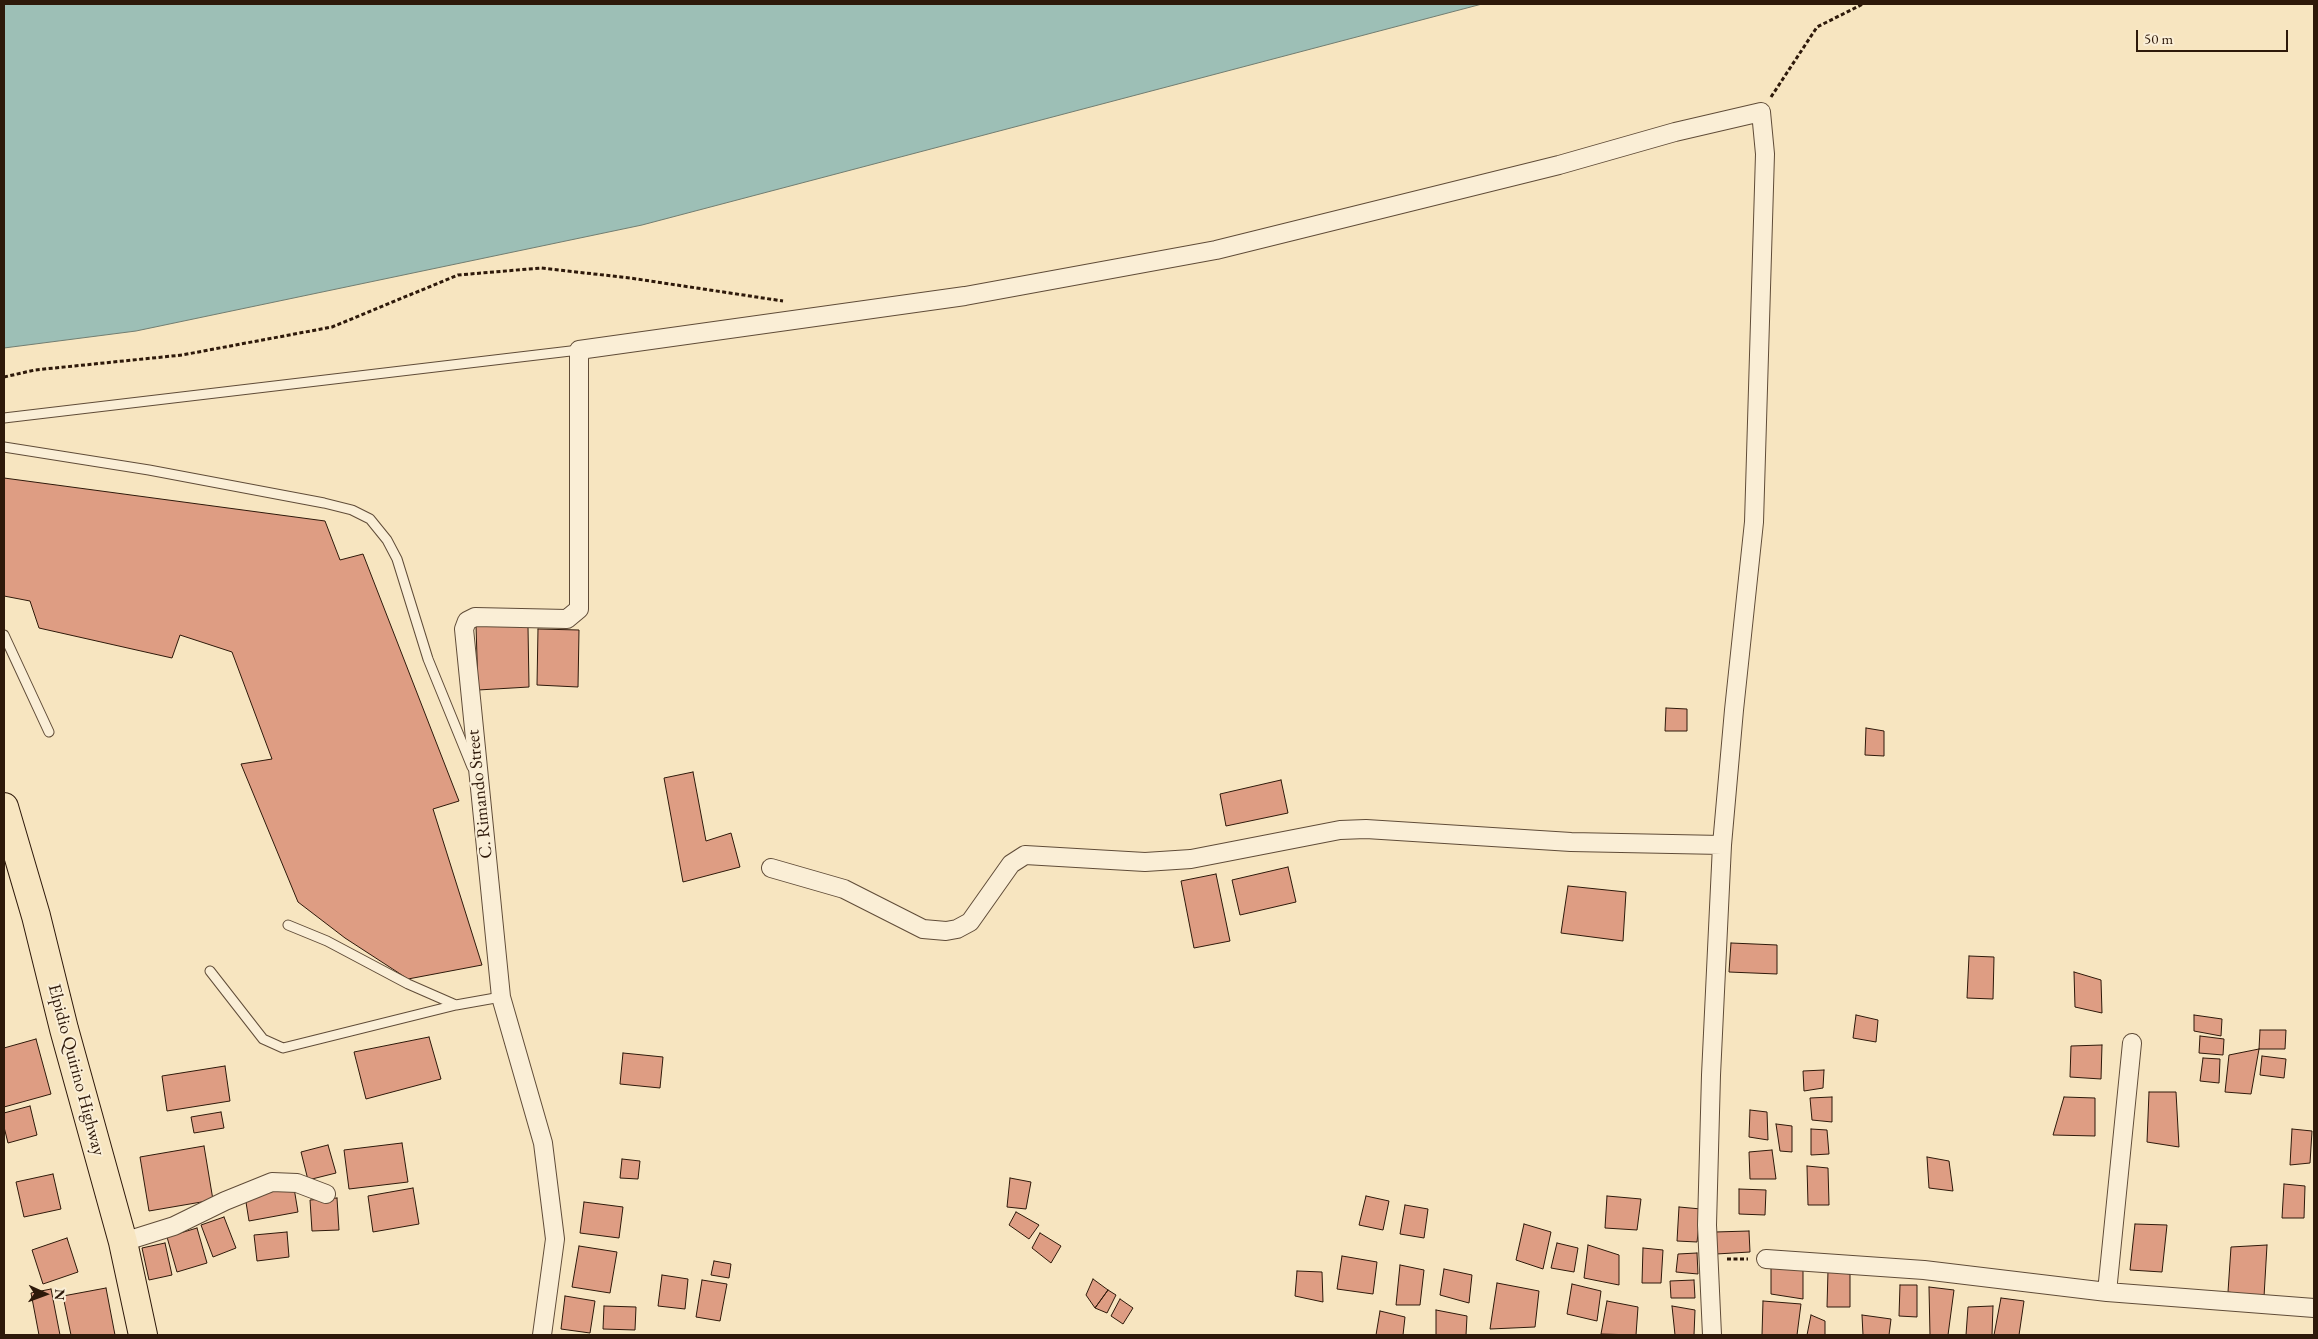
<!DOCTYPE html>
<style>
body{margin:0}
#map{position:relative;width:2318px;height:1339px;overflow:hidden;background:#f7e5c0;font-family:"EB Garamond",serif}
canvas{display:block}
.frame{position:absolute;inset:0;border:5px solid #2e190a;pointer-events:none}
.north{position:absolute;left:20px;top:1269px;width:50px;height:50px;-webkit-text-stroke:4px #faeed6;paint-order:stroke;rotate:92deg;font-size:14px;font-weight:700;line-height:20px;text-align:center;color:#2e190a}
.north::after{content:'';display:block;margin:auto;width:18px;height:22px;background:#2e190a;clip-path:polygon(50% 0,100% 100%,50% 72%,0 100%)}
.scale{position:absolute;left:2136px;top:30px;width:152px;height:22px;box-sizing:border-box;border:2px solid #2e190a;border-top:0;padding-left:6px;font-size:15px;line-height:18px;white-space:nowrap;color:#2e190a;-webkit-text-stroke:4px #faeed6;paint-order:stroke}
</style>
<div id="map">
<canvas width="2318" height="1339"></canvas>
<div class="frame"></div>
<div class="north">N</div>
<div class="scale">50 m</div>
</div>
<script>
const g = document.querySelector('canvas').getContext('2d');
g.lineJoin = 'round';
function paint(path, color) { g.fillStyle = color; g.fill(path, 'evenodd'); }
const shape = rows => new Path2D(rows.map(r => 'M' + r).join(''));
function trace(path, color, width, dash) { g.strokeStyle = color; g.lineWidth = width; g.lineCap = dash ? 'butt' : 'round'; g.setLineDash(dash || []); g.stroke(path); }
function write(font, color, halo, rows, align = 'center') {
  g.font = font + ' "EB Garamond",serif'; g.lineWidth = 4; g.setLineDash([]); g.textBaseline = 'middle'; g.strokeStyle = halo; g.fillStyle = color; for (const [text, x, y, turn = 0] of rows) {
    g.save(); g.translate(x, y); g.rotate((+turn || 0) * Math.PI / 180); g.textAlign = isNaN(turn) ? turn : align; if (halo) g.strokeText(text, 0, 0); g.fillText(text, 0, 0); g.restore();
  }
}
const water = shape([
 [4,4,1482,4,642,225,136,331,4,348,4,4]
]);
paint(water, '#9dbfb6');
trace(water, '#717d71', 1);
const building = shape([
 [4,478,325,521,340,560,363,554,459,801,433,809,482,965,408,979,345,938,298,902,241,764,272,759,232,652,180,635,172,658,39,628,30,601,4,596,4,478],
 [476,625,528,627,529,687,478,690,476,625],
 [538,629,579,630,578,687,537,685,538,629],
 [1666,708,1687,709,1687,731,1665,731,1666,708],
 [1866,728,1884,731,1884,756,1865,755,1866,728],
 [693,772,706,841,731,833,740,867,683,882,664,778,693,772],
 [1281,780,1288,813,1226,826,1220,794,1281,780],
 [1288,867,1296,902,1240,915,1232,880,1288,867],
 [1216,874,1230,941,1194,948,1181,881,1216,874],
 [1568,886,1626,892,1623,941,1561,933,1568,886],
 [1731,943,1777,945,1777,974,1729,972,1731,943],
 [1969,956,1994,957,1993,999,1967,998,1969,956],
 [2074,972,2101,980,2102,1013,2075,1007,2074,972],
 [1856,1015,1878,1020,1876,1042,1853,1038,1856,1015],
 [2194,1015,2222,1019,2221,1036,2194,1031,2194,1015],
 [2260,1030,2286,1030,2285,1049,2259,1049,2260,1030],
 [2200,1036,2224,1039,2223,1055,2199,1053,2200,1036],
 [429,1037,441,1079,366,1099,354,1052,429,1037],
 [36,1039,51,1094,4,1107,4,1048,36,1039],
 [2102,1045,2101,1079,2070,1077,2071,1046,2102,1045],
 [2259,1049,2251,1094,2225,1092,2229,1055,2259,1049],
 [623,1053,663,1057,660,1088,620,1084,623,1053],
 [2262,1056,2286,1059,2284,1078,2260,1075,2262,1056],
 [2203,1058,2220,1059,2219,1083,2200,1081,2203,1058],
 [225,1066,230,1101,167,1111,162,1076,225,1066],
 [1824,1070,1823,1088,1804,1091,1803,1071,1824,1070],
 [2149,1092,2176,1092,2179,1147,2147,1142,2149,1092],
 [1832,1097,1832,1122,1812,1120,1810,1098,1832,1097],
 [2064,1097,2095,1098,2095,1136,2053,1135,2064,1097],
 [30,1106,37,1135,8,1143,4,1127,4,1113,30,1106],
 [1750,1110,1767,1112,1768,1140,1749,1137,1750,1110],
 [221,1112,224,1128,194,1133,191,1117,221,1112],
 [1776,1124,1792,1126,1792,1152,1780,1151,1776,1124],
 [1811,1129,1827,1130,1829,1154,1811,1155,1811,1129],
 [2292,1129,2312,1131,2310,1163,2290,1165,2292,1129],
 [402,1143,408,1182,349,1189,344,1150,402,1143],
 [328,1145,336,1173,308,1180,301,1152,328,1145],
 [204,1146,213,1200,149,1211,140,1157,204,1146],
 [1772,1150,1776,1179,1750,1179,1749,1152,1772,1150],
 [1927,1157,1949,1161,1953,1191,1929,1188,1927,1157],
 [622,1159,640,1161,638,1179,620,1178,622,1159],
 [1807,1166,1828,1168,1829,1205,1808,1205,1807,1166],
 [53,1174,61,1209,24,1217,16,1182,53,1174],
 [1010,1178,1031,1182,1026,1209,1007,1207,1010,1178],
 [2284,1184,2305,1186,2304,1218,2282,1218,2284,1184],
 [294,1188,298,1212,249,1221,245,1196,294,1188],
 [413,1188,419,1224,373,1232,368,1196,413,1188],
 [1739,1189,1766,1190,1765,1215,1739,1214,1739,1189],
 [1366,1196,1389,1201,1383,1230,1359,1225,1366,1196],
 [1607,1196,1641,1199,1637,1230,1605,1228,1607,1196],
 [337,1198,339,1230,312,1231,310,1200,337,1198],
 [584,1202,623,1207,619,1238,580,1233,584,1202],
 [1405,1205,1428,1209,1424,1238,1400,1234,1405,1205],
 [1679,1207,1701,1209,1697,1242,1677,1241,1679,1207],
 [1016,1212,1039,1225,1029,1239,1009,1225,1016,1212],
 [224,1217,236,1248,213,1257,201,1225,224,1217],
 [1524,1224,1551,1232,1543,1269,1516,1260,1524,1224],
 [2135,1224,2167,1225,2162,1272,2130,1270,2135,1224],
 [197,1228,207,1263,177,1272,167,1237,197,1228],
 [1749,1231,1750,1252,1716,1254,1715,1232,1749,1231],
 [287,1232,289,1257,257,1261,254,1235,287,1232],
 [1040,1233,1061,1246,1051,1263,1032,1248,1040,1233],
 [67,1238,78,1272,43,1284,32,1250,67,1238],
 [165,1243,172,1275,149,1280,142,1248,165,1243],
 [1557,1243,1578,1248,1574,1272,1551,1268,1557,1243],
 [1588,1245,1619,1255,1619,1285,1584,1278,1588,1245],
 [2267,1245,2264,1297,2228,1292,2231,1247,2267,1245],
 [579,1246,617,1252,610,1293,572,1287,579,1246],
 [1643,1248,1663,1250,1661,1283,1642,1283,1643,1248],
 [1697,1253,1698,1274,1676,1272,1678,1254,1697,1253],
 [1342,1256,1377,1262,1373,1294,1337,1289,1342,1256],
 [714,1261,731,1264,729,1278,711,1275,714,1261],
 [1771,1263,1803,1266,1803,1299,1771,1294,1771,1263],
 [1400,1265,1424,1270,1420,1305,1396,1305,1400,1265],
 [1444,1269,1472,1275,1469,1303,1440,1295,1444,1269],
 [1297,1271,1322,1272,1323,1302,1295,1296,1297,1271],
 [1828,1271,1850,1274,1850,1307,1827,1307,1828,1271],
 [662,1275,688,1279,685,1309,658,1306,662,1275],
 [1093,1279,1108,1290,1095,1308,1086,1295,1093,1279],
 [702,1280,727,1284,720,1321,696,1317,702,1280],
 [1694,1280,1695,1298,1671,1298,1670,1281,1694,1280],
 [1497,1283,1539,1291,1535,1327,1490,1329,1497,1283],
 [1572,1284,1601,1291,1597,1321,1567,1314,1572,1284],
 [1900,1285,1917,1285,1917,1317,1899,1316,1900,1285],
 [1929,1287,1954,1290,1948,1335,1930,1335,1929,1287],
 [106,1288,115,1335,71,1335,63,1296,106,1288],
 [51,1289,60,1335,39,1335,31,1293,51,1289],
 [1108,1290,1116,1295,1107,1313,1095,1308,1108,1290],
 [565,1296,595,1301,590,1333,561,1329,565,1296],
 [2001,1298,2024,1301,2019,1335,1994,1335,2001,1298],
 [1120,1299,1133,1308,1123,1324,1111,1316,1120,1299],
 [1607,1301,1638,1307,1636,1335,1601,1334,1607,1301],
 [1763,1301,1801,1304,1797,1335,1762,1335,1763,1301],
 [604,1306,636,1307,635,1330,603,1329,604,1306],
 [1672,1306,1695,1310,1694,1335,1675,1335,1672,1306],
 [1993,1306,1992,1335,1966,1335,1968,1307,1993,1306],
 [1436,1310,1467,1316,1466,1335,1436,1335,1436,1310],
 [1380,1311,1405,1317,1403,1335,1376,1335,1380,1311],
 [1811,1315,1825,1321,1825,1335,1807,1335,1811,1315],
 [1862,1315,1891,1319,1889,1335,1863,1335,1862,1315]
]);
paint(building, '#de9d83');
trace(building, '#2e190a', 1);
const service = shape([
 [4,418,579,350],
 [4,447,149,470,324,503,352,510,370,519,387,540,397,559,428,659,472,767],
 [4,635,49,732],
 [288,925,327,941,408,984,456,1005],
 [210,971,263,1039,283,1048,456,1005,501,997]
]);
const minor = shape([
 [771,868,844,889,923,929,946,931,957,929,970,922,1011,864,1025,855,1145,862,1191,859,1340,830,1366,829,1571,842,1722,845],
 [123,1242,174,1226,225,1201,272,1182,297,1183,326,1194],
 [1766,1259,1924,1270,2107,1292,2314,1308],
 [2107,1292,2132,1043],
 [542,1335,555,1239,543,1143,501,997,464,629,467,621,475,617,567,619,579,609,579,350,965,296,1216,250,1559,165,1675,132,1761,112,1765,154,1754,522,1734,710,1722,845,1711,1075,1707,1225,1712,1335]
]);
const trunk = shape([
 [4,807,36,916,64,1029,123,1242,143,1335]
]);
trace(service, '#604c38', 11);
trace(minor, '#604c38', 20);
trace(trunk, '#2e190a', 30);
trace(shape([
 [1771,97,1817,27,1863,4],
 [4,377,35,370,182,355,332,327,458,275,541,268,630,278,783,301],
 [1727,1259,1748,1259]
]), '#2e190a', 3, [4, 2.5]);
trace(service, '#faeed6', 9);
trace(minor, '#faeed6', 18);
trace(trunk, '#f7e5c0', 28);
write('18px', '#2e190a', '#faeed6', [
 ["C. Rimando Street",480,794,-96],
 ["Elpidio Quirino Highway",76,1070,75]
]);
</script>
